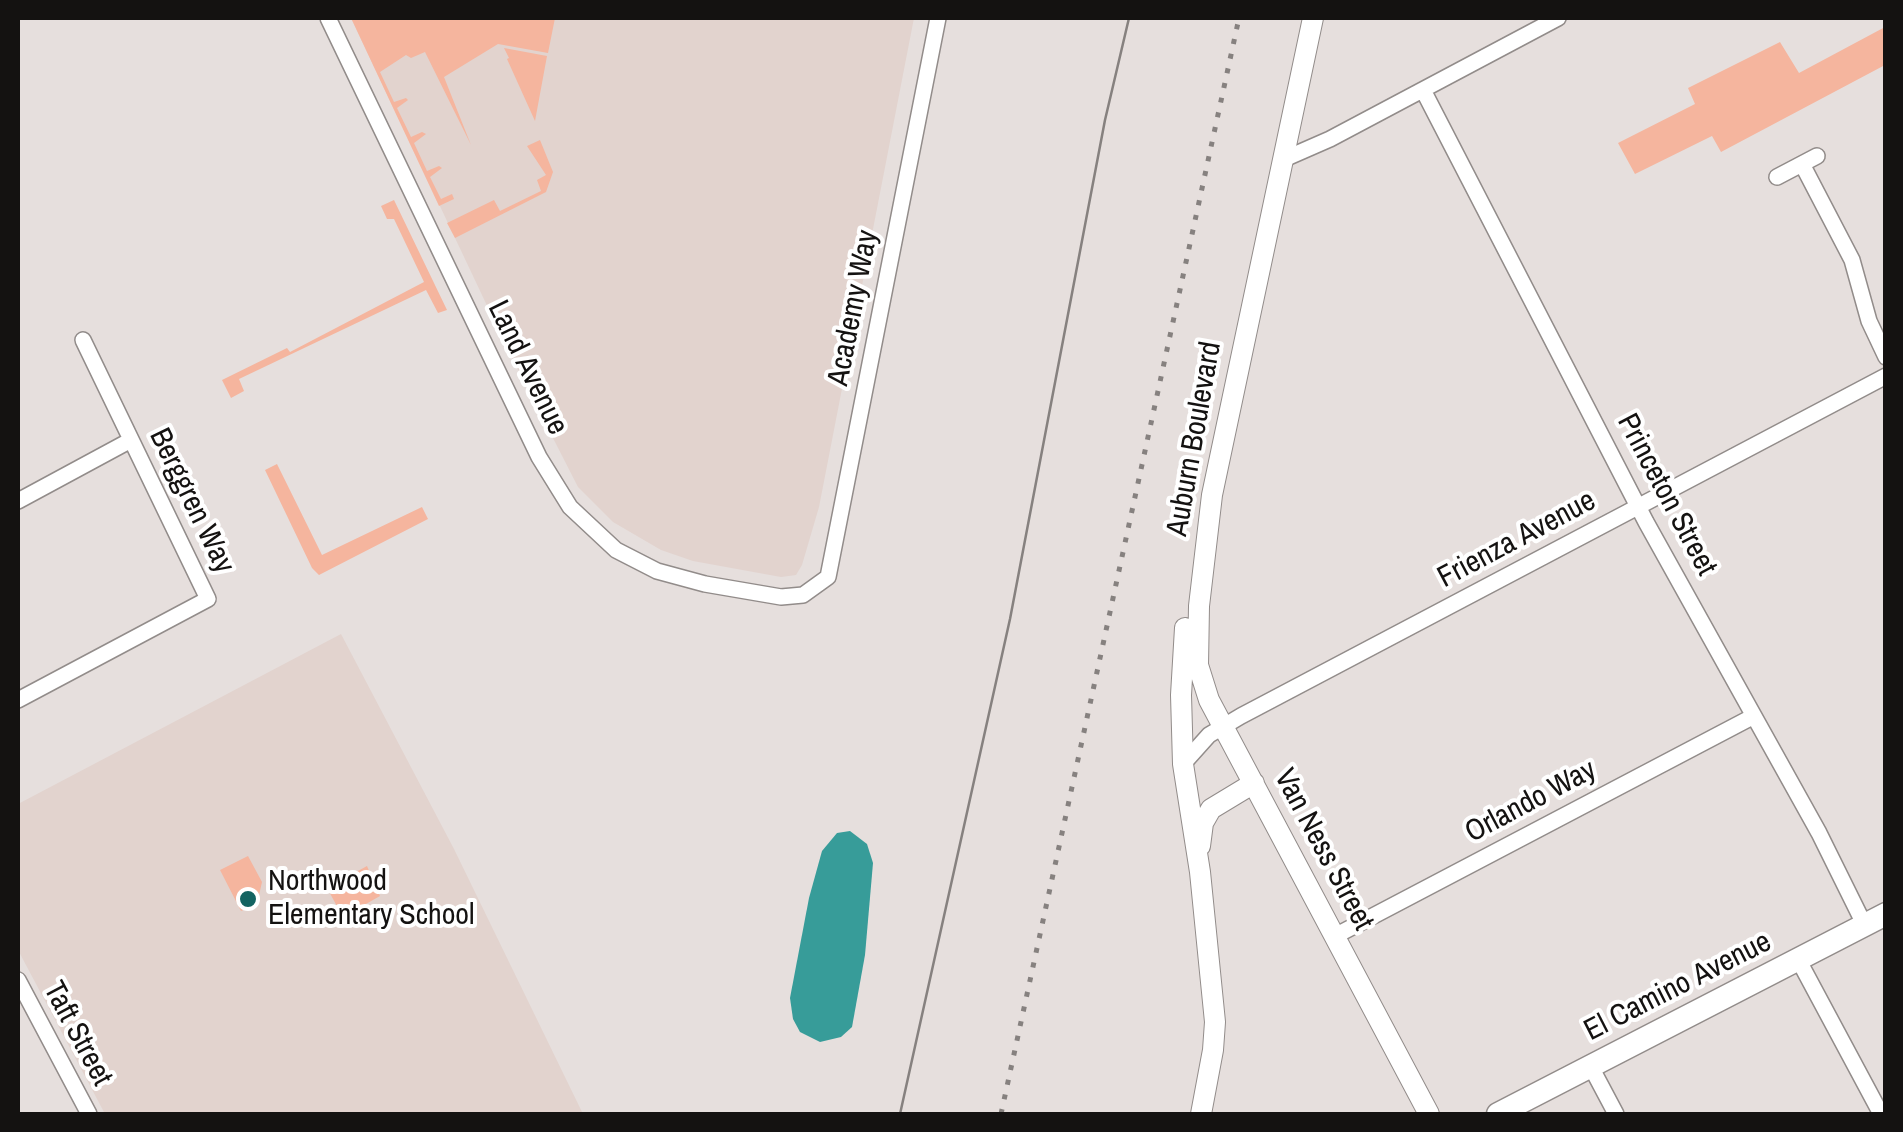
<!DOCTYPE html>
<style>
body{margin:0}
#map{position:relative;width:1903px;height:1132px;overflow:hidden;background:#e6dfdd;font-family:"Archivo Narrow",sans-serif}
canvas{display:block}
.frame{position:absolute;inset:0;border:20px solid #141211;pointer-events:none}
</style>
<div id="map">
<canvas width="1903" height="1132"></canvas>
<div class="frame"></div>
</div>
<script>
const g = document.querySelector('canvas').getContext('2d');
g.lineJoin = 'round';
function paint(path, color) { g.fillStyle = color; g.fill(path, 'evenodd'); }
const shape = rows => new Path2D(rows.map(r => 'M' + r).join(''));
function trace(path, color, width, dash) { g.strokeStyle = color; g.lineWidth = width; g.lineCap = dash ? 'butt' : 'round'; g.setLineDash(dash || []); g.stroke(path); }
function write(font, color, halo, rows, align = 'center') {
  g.font = font + ' "Archivo Narrow",sans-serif'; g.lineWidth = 8; g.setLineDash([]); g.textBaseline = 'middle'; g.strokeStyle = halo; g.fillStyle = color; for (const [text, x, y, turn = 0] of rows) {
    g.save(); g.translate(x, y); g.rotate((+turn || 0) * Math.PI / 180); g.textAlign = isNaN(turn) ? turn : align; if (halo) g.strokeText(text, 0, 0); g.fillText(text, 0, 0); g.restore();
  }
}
paint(shape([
 [351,18,914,18,819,507,802,565,796,575,781,577,693,561,661,550,613,522,578,487,508,350],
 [341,634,454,849,583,1114,105,1114,18,950,18,804]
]), '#e2d3ce');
paint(shape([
 [351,18,555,18,548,53,498,44,444,77,471,145,425,52,411,58,406,55,380,72,394,102,406,98,408,100,397,108,411,137,422,132,426,134,414,143,427,171,439,166,442,168,430,177,441,199,452,194,454,199,439,206],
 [1885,27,1885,65,1721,152,1712,136,1635,174,1618,143,1695,104,1688,88,1780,42,1799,73],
 [504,48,547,56,535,121,507,59,509,58],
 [540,140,553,172,546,192,455,238,447,223,494,200,500,211,541,191,537,180,546,175,527,146],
 [394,200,447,310,438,313,426,290,239,379,244,391,231,398,222,380,287,348,290,352,424,282,394,219,387,219,381,206],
 [277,464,322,555,422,507,428,519,319,575,312,568,265,470],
 [248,856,262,882,257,904,241,911,220,870],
 [367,866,380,896,343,917,327,888]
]), '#f5b59e');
paint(shape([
 [850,831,867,844,873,863,865,955,852,1027,841,1037,820,1042,800,1032,793,1019,790,998,809,898,822,851,837,833]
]), '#379c99');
const minor = shape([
 [328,18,539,457,570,507,616,550,657,571,705,584,781,597,803,595,828,577,938,18],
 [1423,90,1646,522,1819,833,1864,924],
 [1282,160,1330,139,1558,18],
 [1802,164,1852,260,1869,321,1886,357],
 [1777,177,1817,156],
 [18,501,131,440],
 [18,700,208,599,83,340],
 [1183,764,1209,735,1241,716,1886,376],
 [1335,936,1754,716],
 [1798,959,1881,1114],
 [18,980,89,1114],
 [1590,1065,1616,1114]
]);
const tertiary = shape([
 [1313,18,1212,495,1199,606,1198,665,1209,700,1429,1114],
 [1185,628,1181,695,1183,764,1200,872,1215,1022,1213,1050,1201,1114],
 [1200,846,1203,823,1211,809,1254,783]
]);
const secondary = shape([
 [1498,1114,1886,914]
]);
trace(minor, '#928c8a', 18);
trace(tertiary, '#928c8a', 22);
trace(secondary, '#928c8a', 25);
trace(minor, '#fff', 15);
trace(tertiary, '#fff', 20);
trace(secondary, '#fff', 22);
trace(shape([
 [900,1114,1010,619,1105,120,1129,18]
]), '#86817f', 2.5);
trace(shape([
 [1001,1114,1239,18]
]), '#86817f', 5, [5, 10]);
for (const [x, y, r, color] of [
 [248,899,10,"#136361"]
]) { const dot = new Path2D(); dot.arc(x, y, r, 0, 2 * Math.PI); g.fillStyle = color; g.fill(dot); trace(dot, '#fff', 4); }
write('30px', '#141211', '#fff', [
 ["Academy Way",854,308,-79],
 ["Land Avenue",527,368,64],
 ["Auburn Boulevard",1195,439,-80],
 ["Princeton Street",1666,495,62],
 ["Berggren Way",191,501,64],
 ["Frienza Avenue",1517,540,-28],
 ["Orlando Way",1531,802,-28],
 ["Van Ness Street",1323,850,62],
 ["El Camino Avenue",1678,987,-27],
 ["Taft Street",77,1034,62]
]);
write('30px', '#141211', '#fff', [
 ["Northwood",268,882],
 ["Elementary School",268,916]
], 'left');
</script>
